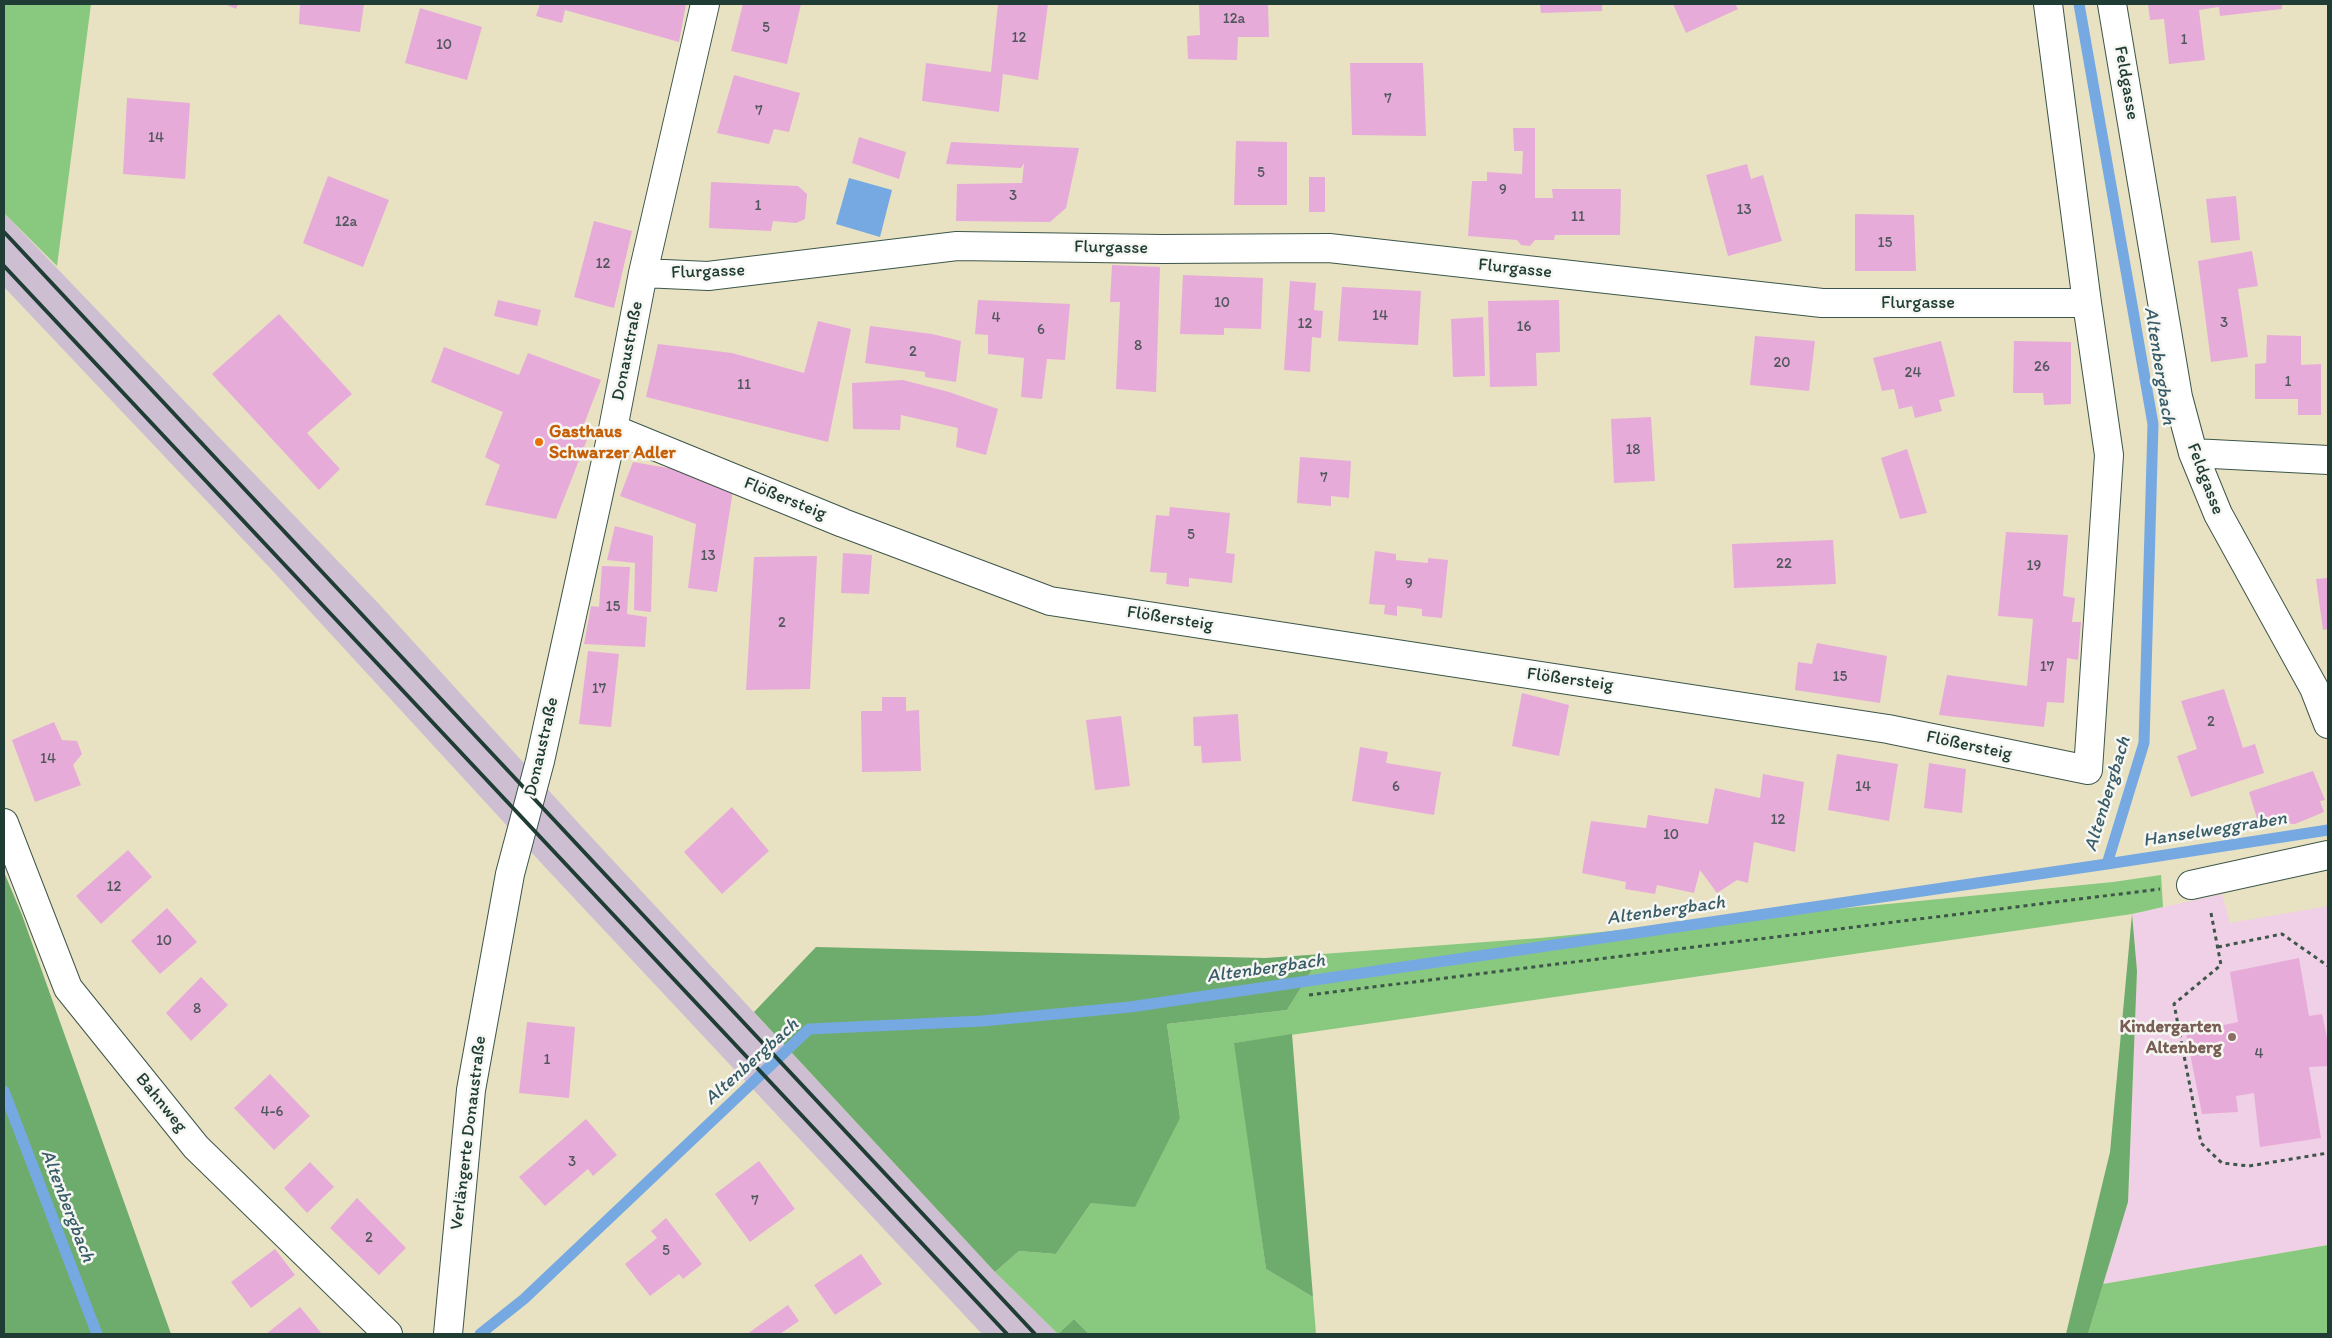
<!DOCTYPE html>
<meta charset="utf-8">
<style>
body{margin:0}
#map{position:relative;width:2332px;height:1338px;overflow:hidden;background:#e8e2c2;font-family:Itim,sans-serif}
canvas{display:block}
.frame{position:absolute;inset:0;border:5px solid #1f3d34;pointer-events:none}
</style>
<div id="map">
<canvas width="2332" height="1338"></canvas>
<div class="frame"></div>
</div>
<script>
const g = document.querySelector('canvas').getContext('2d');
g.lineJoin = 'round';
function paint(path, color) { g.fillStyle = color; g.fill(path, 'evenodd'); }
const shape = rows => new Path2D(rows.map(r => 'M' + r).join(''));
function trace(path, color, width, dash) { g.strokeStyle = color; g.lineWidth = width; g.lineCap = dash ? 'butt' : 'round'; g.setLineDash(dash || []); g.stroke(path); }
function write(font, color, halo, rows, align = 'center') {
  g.font = font + ' Itim,sans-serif'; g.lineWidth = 5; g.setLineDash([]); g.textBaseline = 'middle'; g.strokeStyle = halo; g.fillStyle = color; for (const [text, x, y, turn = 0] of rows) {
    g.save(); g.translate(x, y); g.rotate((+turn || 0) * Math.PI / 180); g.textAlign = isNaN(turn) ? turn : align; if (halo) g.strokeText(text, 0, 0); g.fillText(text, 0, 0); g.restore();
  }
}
paint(shape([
 [2222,894,2230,923,2328,906,2328,1245,2103,1284,2128,1202,2137,971,2132,914]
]), '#efd0e6');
paint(shape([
 [4,213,379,604,582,827,995,1272,1058,1334,982,1334,544,866,271,569,4,287]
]), '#cdbed2');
paint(shape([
 [4,4,91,4,57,266,4,213],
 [2161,875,2163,907,2132,914,1235,1043,1266,1269,1313,1297,1316,1334,1089,1334,1074,1319,1058,1334,995,1272,1019,1251,1056,1254,1091,1203,1180,1118,1167,1024,1287,1010,1322,954,1540,938,2113,882],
 [2328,1245,2328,1334,2088,1334,2103,1284]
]), '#89c87f');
paint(shape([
 [4,872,22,915,171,1334,4,1334],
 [2132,914,2137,971,2128,1202,2088,1334,2066,1334,2110,1152],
 [816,947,1265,958,1322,954,1287,1010,1167,1024,1180,1118,1135,1207,1091,1203,1056,1254,1019,1251,995,1272,754,1012],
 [1292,1034,1313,1297,1266,1269,1234,1043],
 [1074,1319,1089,1334,1058,1334]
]), '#6eac6e');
paint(shape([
 [849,178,892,190,880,237,836,224]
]), '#76a9e2');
trace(shape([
 [2107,864,2328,830],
 [4,1091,97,1334],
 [480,1334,524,1299,809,1029,982,1021,1130,1007,2107,864,2144,743,2153,424,2079,4]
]), '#76a9e2', 11);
paint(shape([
 [225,4,238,4,236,9],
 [300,4,364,4,360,32,299,24],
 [540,4,686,4,679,42,565,10,562,23,536,16],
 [743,4,801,4,787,64,731,51],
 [998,4,1048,4,1038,80,1003,74,999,112,922,101,926,63,991,72],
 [1199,4,1268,4,1269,37,1238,37,1237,60,1188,59,1187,36,1200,35],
 [1540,4,1602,4,1602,11,1541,13],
 [1673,4,1735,4,1738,9,1686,33],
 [2148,4,2282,4,2282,9,2220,16,2219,7,2199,10,2205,60,2169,64,2164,19,2150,20],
 [420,8,482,27,467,80,405,63],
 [1350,63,1423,63,1426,136,1352,135],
 [734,75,800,93,789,132,774,129,769,144,717,133],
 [127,98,190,103,185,179,123,174],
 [1513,128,1535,128,1535,198,1553,198,1552,189,1621,189,1620,235,1555,235,1554,240,1535,240,1530,246,1521,245,1517,240,1468,236,1472,181,1487,181,1487,172,1522,174,1523,151,1514,151],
 [859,137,906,152,899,179,852,163],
 [1236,141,1287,142,1287,205,1234,205],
 [951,142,1079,148,1066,208,1050,222,956,221,957,184,1022,183,1024,163,1021,168,946,164],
 [1747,164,1751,179,1763,175,1782,241,1728,256,1706,175],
 [328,176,389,200,363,267,303,243],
 [1309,177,1325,177,1325,212,1309,212],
 [711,182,798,186,807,194,805,219,796,223,773,221,771,231,709,228],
 [2236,196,2240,240,2211,243,2206,199],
 [1855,214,1914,215,1916,271,1855,271],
 [594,221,632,231,614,308,574,297],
 [2252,251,2258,286,2238,289,2248,357,2211,362,2198,261],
 [1112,265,1160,267,1156,392,1116,389,1120,302,1110,302],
 [1183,275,1263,278,1261,329,1224,328,1224,335,1180,334],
 [1290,281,1316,283,1314,310,1323,311,1321,338,1312,337,1310,372,1284,370],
 [1342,287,1421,291,1418,345,1338,341],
 [498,300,541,310,537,326,494,316],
 [978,300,1070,304,1065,360,1047,359,1042,399,1021,397,1024,358,988,354,988,335,975,334],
 [1559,300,1560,352,1536,353,1537,386,1490,387,1488,301],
 [279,314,352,394,307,433,340,469,319,490,212,374],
 [1483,317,1485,376,1453,377,1451,319],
 [818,321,851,329,828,442,646,397,658,344,732,353,804,373],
 [870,326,932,334,961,341,956,382,925,377,925,372,865,363],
 [2267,335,2301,336,2301,365,2321,364,2321,415,2298,415,2298,399,2255,399,2255,364,2266,363],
 [1755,336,1815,341,1809,391,1750,385],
 [1941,341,1955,396,1939,400,1942,411,1915,418,1912,406,1899,409,1894,389,1882,391,1873,358],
 [2014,341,2071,342,2071,404,2044,405,2043,393,2013,393],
 [444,347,519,375,528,353,601,380,584,424,592,427,556,519,485,505,500,465,485,457,503,412,431,382],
 [903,380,949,392,998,409,986,455,956,447,958,428,901,415,900,430,853,429,852,383],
 [1651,417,1655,481,1614,483,1611,419],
 [1907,449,1927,513,1900,519,1881,458],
 [1300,457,1351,461,1349,498,1331,496,1331,506,1297,503],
 [633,462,692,472,733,490,717,592,688,588,696,524,620,496],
 [1170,507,1230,513,1226,553,1235,554,1232,583,1189,578,1189,587,1166,584,1167,573,1150,572,1156,515,1169,516],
 [615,526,653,536,651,612,634,610,635,563,607,560],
 [2006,532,2068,535,2063,596,2075,598,2072,622,2081,622,2078,660,2067,658,2064,703,2047,702,2044,727,1939,715,1947,675,2027,686,2033,619,1998,616],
 [1833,540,1836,584,1734,588,1732,544],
 [1375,551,1396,554,1396,560,1428,563,1428,558,1448,560,1442,618,1422,616,1422,609,1397,606,1397,616,1384,614,1385,605,1369,604],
 [843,553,872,555,869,594,841,593],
 [817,556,810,689,746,690,754,557],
 [602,566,630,567,627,614,647,617,645,647,584,644,591,606,599,607],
 [2328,578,2328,629,2323,630,2316,579],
 [1817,643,1887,656,1880,703,1795,690,1798,662,1812,664],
 [588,651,619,654,611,727,579,724],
 [2224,689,2243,748,2255,744,2264,773,2191,797,2177,756,2197,749,2181,701],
 [1522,693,1569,705,1559,756,1512,746],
 [882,697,906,697,906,711,919,710,921,771,862,772,861,711,882,711],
 [1238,714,1241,761,1202,763,1201,746,1194,746,1193,717],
 [1121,716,1130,786,1095,790,1086,720],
 [54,722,62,740,77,741,82,754,73,765,81,785,35,802,12,740],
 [1360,747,1388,752,1386,763,1441,772,1434,815,1352,801],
 [1837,754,1898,764,1889,821,1828,810],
 [1929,763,1966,769,1962,813,1924,808],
 [2313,771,2325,800,2320,801,2324,812,2295,824,2281,823,2278,815,2258,822,2249,792],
 [1763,774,1804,782,1795,852,1754,842,1748,883,1737,880,1717,893,1700,870,1694,893,1657,885,1655,894,1625,889,1626,882,1582,873,1591,821,1646,828,1648,815,1708,824,1715,788,1760,798],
 [732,807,769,851,722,894,684,852],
 [128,850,152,877,101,924,76,896],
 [167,908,197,942,160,974,131,941],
 [2299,958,2309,1016,2322,1014,2328,1043,2328,1066,2309,1067,2321,1138,2260,1147,2254,1093,2236,1096,2238,1112,2202,1114,2186,1033,2238,1022,2230,972],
 [201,977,228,1005,191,1041,166,1013],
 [527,1022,575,1027,569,1098,519,1093],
 [270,1074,310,1116,274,1150,234,1108],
 [586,1119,617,1155,593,1176,588,1169,545,1206,519,1177],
 [759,1161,795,1209,750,1242,715,1194],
 [310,1162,334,1187,307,1213,284,1188],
 [357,1198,406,1248,379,1275,330,1228],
 [666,1218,702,1264,683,1279,679,1274,650,1296,625,1264,657,1238,651,1231],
 [275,1249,295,1275,251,1308,231,1282],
 [861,1254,882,1284,835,1315,814,1285],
 [788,1305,799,1321,780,1334,747,1334],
 [300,1307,322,1334,266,1334]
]), '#e7abd9');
const street = shape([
 [2112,4,2178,397,2193,453,2218,514,2314,688,2328,724],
 [643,273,708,276,957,246,1162,249,1329,248,1822,303,2087,303,2048,4],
 [613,429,843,523,1050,601,1888,729,2088,770,2109,455,2087,303],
 [2193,453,2328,460],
 [4,823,68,988,196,1147,388,1334],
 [2191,885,2328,855],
 [448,1334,471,1090,510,874,540,761,613,429,643,273,705,4]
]);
trace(street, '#3d5649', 30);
trace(shape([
 [2211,913,2221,965,2174,1004,2201,1143,2222,1163,2249,1166,2328,1153],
 [2218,947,2282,934,2328,966],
 [1309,995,2160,889]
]), '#3d5649', 3, [4, 4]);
trace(street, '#fff', 28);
trace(shape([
 [4,232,1035,1334],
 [4,266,1007,1334]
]), '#1f3d34', 4);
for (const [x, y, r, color] of [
 [539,442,5,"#e8710a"],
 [2232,1037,5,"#8d6e63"]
]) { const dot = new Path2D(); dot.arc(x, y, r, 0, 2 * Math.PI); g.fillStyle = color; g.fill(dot); trace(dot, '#f6f6f2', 2); }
write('15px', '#51585d', null, [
 ["12a",1234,19],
 ["5",766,28],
 ["12",1019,38],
 ["1",2184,40],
 ["10",444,45],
 ["7",1388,99],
 ["7",759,111],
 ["14",156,138],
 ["5",1261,173],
 ["9",1503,190],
 ["3",1013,196],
 ["1",758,206],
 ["13",1744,210],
 ["11",1578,217],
 ["12a",346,222],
 ["15",1885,243],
 ["12",603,264],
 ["10",1222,303],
 ["14",1380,316],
 ["4",996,318],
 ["3",2224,323],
 ["12",1305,324],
 ["16",1524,327],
 ["6",1041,330],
 ["8",1138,346],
 ["2",913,352],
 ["20",1782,363],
 ["26",2042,367],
 ["24",1913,373],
 ["1",2288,382],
 ["11",744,385],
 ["18",1633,450],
 ["7",1324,478],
 ["5",1191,535],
 ["13",708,556],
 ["22",1784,564],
 ["19",2034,566],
 ["9",1409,584],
 ["15",613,607],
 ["2",782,623],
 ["17",2047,667],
 ["15",1840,677],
 ["17",599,689],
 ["2",2211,722],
 ["14",48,759],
 ["6",1396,787],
 ["14",1863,787],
 ["12",1778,820],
 ["10",1671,835],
 ["12",114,887],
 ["10",164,941],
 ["8",197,1009],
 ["4",2259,1054],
 ["1",547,1060],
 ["4-6",272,1112],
 ["3",572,1162],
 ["7",755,1201],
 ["2",369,1238],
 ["5",666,1251]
]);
write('18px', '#1f3d34', '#f6f6f2', [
 ["Feldgasse",2126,83,80],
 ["Flurgasse",1111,248,1],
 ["Flurgasse",1515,269,6],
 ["Flurgasse",708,272,-2],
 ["Flurgasse",1918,303],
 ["Donaustraße",628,351,-79],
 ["Feldgasse",2205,479,69],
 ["Flößersteig",785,499,22],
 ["Flößersteig",1170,619,9],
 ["Flößersteig",1570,680,8],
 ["Flößersteig",1969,746,12],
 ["Donaustraße",542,747,-77],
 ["Bahnweg",161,1103,51],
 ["Verlängerte Donaustraße",469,1133,-83]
]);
write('bold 18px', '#c56008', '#f6f6f2', [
 ["Gasthaus",549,432],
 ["Schwarzer Adler",549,453]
], 'left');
write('bold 18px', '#785e54', '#f6f6f2', [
 ["Kindergarten",2222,1027],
 ["Altenberg",2222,1048]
], 'right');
write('italic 19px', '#395d68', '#f6f6f2', [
 ["Altenbergbach",2159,366,81],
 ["Altenbergbach",2108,794,-73],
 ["Hanselweggraben",2215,830,-9],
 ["Altenbergbach",1666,911,-8],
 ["Altenbergbach",1266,969,-8],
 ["Altenbergbach",752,1062,-42],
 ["Altenbergbach",67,1206,69]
]);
</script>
